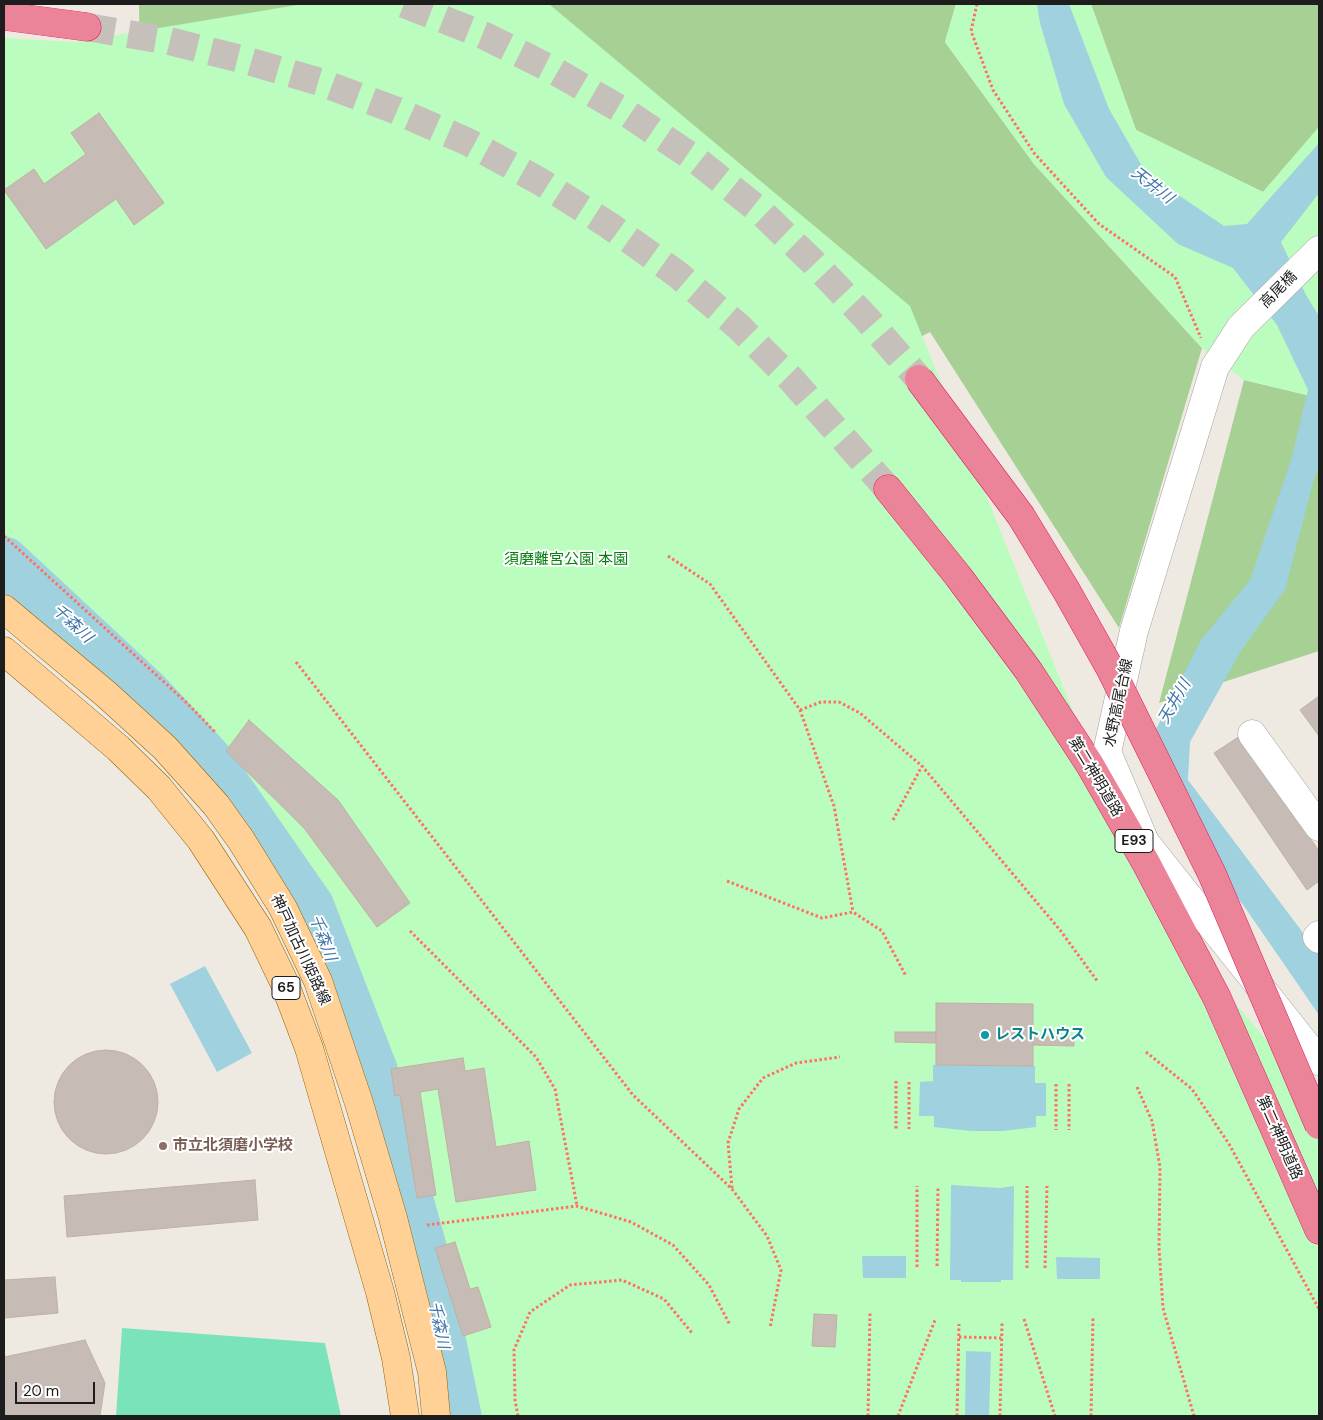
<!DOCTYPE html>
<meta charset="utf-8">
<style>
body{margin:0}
#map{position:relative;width:1323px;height:1420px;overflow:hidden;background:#efeae1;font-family:"DM Sans",sans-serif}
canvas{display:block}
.frame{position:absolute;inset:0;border:5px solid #1d1d1d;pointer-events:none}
.scale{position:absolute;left:15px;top:1382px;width:80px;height:22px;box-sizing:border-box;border:2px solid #1d1d1d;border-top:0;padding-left:6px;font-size:15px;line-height:18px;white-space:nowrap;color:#1d1d1d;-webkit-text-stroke:4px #fff;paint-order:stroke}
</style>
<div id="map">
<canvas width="1323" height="1420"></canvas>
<div class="frame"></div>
<div class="scale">20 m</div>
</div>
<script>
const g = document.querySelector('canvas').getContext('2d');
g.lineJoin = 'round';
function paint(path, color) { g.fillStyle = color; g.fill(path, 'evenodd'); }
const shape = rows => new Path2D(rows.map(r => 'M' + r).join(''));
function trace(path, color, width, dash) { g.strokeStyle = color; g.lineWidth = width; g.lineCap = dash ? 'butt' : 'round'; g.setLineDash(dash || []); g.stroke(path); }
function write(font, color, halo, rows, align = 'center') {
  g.font = font + ' "DM Sans","Noto Sans JP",sans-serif'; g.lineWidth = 4; g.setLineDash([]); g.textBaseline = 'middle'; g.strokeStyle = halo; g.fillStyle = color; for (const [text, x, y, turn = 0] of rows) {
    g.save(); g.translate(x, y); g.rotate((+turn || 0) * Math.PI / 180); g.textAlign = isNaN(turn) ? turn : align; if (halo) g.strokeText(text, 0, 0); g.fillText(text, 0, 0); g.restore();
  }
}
paint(shape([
 [139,4,956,4,945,42,1034,164,1202,348,1119,628,930,332,875,360,488,1241,140,64],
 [1091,4,1319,4,1319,127,1263,192,1136,130],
 [1244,380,1319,398,1319,651,1159,703]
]), '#a6d094');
paint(shape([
 [303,4,549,4,910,306,1085,741,1210,974,1319,1101,1319,1416,451,1416,446,1348,363,1069,302,907,190,741,4,565,4,38,75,42],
 [956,4,1091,4,1136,130,1263,192,1319,127,1319,398,1244,380,1202,348,1034,164,945,42]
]), '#bbfcbf');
paint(shape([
 [122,1328,325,1343,341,1416,116,1416]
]), '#7ae3ba');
paint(shape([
 [1037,4,1069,4,1109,109,1146,173,1224,226,1247,224,1319,143,1319,193,1281,242,1306,295,1319,316,1319,469,1315,475,1285,590,1242,649,1190,742,1188,780,1319,954,1319,1015,1246,909,1155,787,1155,731,1201,640,1250,580,1291,460,1308,390,1277,325,1233,268,1178,244,1106,177,1064,104,1040,23],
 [205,966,252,1053,217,1072,170,984],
 [933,1065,1035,1066,1035,1083,1046,1083,1046,1116,1036,1116,1036,1127,1003,1131,971,1131,934,1127,934,1116,919,1116,920,1082,933,1081],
 [951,1185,1000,1188,1014,1186,1013,1280,1001,1280,1001,1282,961,1282,961,1280,950,1280],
 [862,1256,906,1256,906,1278,863,1278],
 [1056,1257,1100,1258,1100,1279,1057,1279],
 [966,1351,991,1352,989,1416,965,1416]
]), '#9fd1df');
trace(shape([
 [4,561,146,693,208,760,310,907,373,1070,422,1247,457,1416]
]), '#9fd1df', 49);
const building = shape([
 [99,113,164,203,134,225,116,199,46,249,4,190,34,169,44,184,86,154,71,133,99,113],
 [1319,696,1319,736,1300,710,1319,696],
 [249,720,338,800,410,903,377,927,304,828,226,751,249,720],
 [1240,736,1319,851,1319,881,1307,890,1214,753,1240,736],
 [936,1003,1033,1004,1033,1066,936,1065,936,1003],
 [895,1032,936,1032,936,1043,895,1042,895,1032],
 [1033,1037,1074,1037,1074,1046,1033,1045,1033,1037],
 '54 1102a52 52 0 1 1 104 0a52 52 0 1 1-104 0Z',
 [463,1058,465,1071,484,1068,496,1147,529,1141,536,1190,456,1202,438,1089,420,1092,436,1195,417,1198,400,1095,395,1096,391,1069,463,1058],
 [255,1180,258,1220,67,1237,64,1196,255,1180],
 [455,1242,470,1289,478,1287,491,1327,463,1336,435,1248,455,1242],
 [55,1277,58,1313,4,1318,4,1280,55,1277],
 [814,1314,837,1315,835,1347,812,1346,814,1314],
 [85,1340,105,1383,100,1416,4,1416,4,1357,85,1340]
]);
paint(building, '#c6bcb5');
trace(building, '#c1b0a3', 1);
trace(shape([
 [404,4,483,35,553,70,627,113,695,159,760,211,814,263,866,318,919,379],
 [87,27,169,41,245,60,320,82,395,110,468,142,541,182,610,226,677,274,739,327,791,379,888,489]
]), '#c5c1ba', 28, [28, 14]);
const minor = shape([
 [1319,250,1241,327,1215,367,1134,631,1107,752,1145,842,1319,1061],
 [1252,734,1319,827],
 [1319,935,1317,937,1319,939]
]);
const major = shape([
 [4,609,107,695,165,748,216,805,241,840,283,908,318,981,359,1103,393,1218,432,1372,436,1416],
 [4,651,118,748,159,788,201,840,258,928,284,982,309,1048,380,1292,396,1358,405,1416]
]);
const highway = shape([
 [4,16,87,27],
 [888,489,958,576,1028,670,1090,765,1146,863,1217,998,1319,1230]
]);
trace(minor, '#a4a4a4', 29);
trace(major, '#956200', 29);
trace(highway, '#e11a60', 29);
trace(shape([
 [977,4,971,31,993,90,1034,153,1099,224,1175,277,1201,338],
 [4,536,187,703,216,733],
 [668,556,710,584,800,710,834,806,853,912],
 [296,662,633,1095,732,1189,767,1236,781,1270,770,1328],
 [800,710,821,702,839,702,860,713,922,766,1060,930,1098,982],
 [893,820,922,766],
 [727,881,822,918,853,912,882,931,906,976],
 [410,931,536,1057,555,1089,577,1206],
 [1146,1052,1192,1089,1229,1144,1319,1309],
 [896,1081,896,1129],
 [909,1082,909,1129],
 [1056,1084,1056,1130],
 [1069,1084,1069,1130],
 [1137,1087,1152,1121,1160,1167,1159,1248,1163,1308,1194,1416],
 [732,1188,728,1143,739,1109,763,1078,796,1063,840,1057],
 [427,1225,577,1206,631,1222,673,1245,709,1285,730,1325],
 [937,1266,938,1186],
 [917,1267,917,1186],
 [1027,1268,1027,1186],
 [1045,1268,1047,1186],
 [1024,1319,1055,1416],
 [959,1337,1001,1338],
 [518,1416,515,1400,514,1350,530,1312,570,1285,622,1280,664,1299,692,1333],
 [868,1416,870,1313],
 [898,1416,935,1320],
 [957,1416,959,1324],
 [1000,1416,1002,1323],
 [1091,1416,1093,1316]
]), '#ff7162', 3, [2.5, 2.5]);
trace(minor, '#fff', 28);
trace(major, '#ffd196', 28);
trace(highway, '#eb8498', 28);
const highwayBridge = shape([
 [919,379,1021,516,1066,590,1111,670,1212,874,1319,1125]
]);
trace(highwayBridge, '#e11a60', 29, []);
trace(highwayBridge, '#eb8498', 28);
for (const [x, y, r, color] of [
 [985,1035,5,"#0f9aa8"],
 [163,1146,5,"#8d6e63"]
]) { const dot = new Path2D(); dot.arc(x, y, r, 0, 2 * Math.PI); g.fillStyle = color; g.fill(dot); trace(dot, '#fff', 2); }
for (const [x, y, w] of [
 [1134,841,38],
 [286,988,28]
]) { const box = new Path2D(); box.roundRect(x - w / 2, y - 11.5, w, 23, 4); g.fillStyle = '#fff'; g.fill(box); trace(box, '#1d1d1d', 1); }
write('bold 14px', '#1d1d1d', null, [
 ["E93",1134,841],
 ["65",286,988]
]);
write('15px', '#1d1d1d', '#fff', [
 ["高尾橋",1279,290,-45],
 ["水野高尾台線",1119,703,-78],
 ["第二神明道路",1095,777,59],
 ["神戸加古川姫路線",300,950,65],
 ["第二神明道路",1279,1138,66]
]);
write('15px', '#05800e', '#fff', [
 ["須磨離宮公園 本園",566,560]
]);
write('bold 15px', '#0d838f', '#fff', [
 ["レストハウス",995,1035]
], 'left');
write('bold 15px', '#785e54', '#fff', [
 ["市立北須磨小学校",173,1146]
], 'left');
write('italic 16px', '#4176a9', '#fff', [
 ["天井川",1152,186,38],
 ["千森川",72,624,43],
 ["天井川",1175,702,-60],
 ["千森川",322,938,69],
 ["千森川",438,1325,78]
]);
</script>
